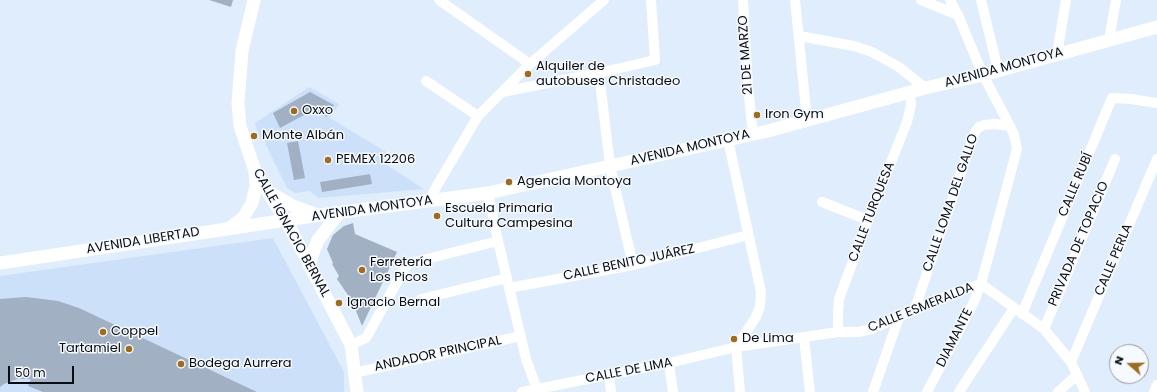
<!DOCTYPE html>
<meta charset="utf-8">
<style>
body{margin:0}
#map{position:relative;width:1157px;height:392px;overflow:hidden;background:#e0edfc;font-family:Poppins,sans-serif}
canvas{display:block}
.north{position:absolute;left:1109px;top:344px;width:40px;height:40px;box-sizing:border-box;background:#f6f9fd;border:1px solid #979b9f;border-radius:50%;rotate:290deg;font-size:11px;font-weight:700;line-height:16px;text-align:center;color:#080d13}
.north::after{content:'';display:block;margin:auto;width:14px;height:18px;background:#9e6c21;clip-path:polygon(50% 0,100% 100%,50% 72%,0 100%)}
.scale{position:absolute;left:8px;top:366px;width:66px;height:18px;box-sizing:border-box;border:2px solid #080d13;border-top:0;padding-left:5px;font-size:12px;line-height:14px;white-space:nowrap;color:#080d13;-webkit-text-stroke:3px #f6f9fd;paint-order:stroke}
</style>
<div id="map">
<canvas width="1157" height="392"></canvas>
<div class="north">N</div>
<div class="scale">50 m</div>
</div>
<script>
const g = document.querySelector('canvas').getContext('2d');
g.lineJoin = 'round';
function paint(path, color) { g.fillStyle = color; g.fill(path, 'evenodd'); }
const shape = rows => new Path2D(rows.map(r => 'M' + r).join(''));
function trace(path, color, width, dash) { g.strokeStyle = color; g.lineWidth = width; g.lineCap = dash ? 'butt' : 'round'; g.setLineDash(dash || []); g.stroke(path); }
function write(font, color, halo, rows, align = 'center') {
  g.font = font + ' Poppins,sans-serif'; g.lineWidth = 3; g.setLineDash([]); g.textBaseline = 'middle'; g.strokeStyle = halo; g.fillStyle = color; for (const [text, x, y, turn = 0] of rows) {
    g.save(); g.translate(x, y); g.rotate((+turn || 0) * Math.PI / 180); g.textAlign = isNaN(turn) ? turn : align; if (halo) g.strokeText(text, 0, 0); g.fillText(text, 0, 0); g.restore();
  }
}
paint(shape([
 [309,87,339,104,330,118,386,152,382,162,424,189,319,198,309,191,295,193,287,188,266,145,264,138,260,139,255,123],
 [273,238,344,372,344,392,0,392,0,276]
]), '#cce0f9');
paint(shape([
 [209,0,233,0,231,7],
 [310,92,334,105,326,117,315,109,280,128,273,113],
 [298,141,305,178,294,180,287,143],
 [370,174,372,184,322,192,320,182],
 [353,223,355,234,397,252,362,326,352,301,337,279,339,276,332,264,333,263,327,249,333,235,344,226],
 [26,297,58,301,79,308,257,392,43,392,28,386,31,379,17,379,4,384,0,387,0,299]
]), '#a1b0c2');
trace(shape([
 [439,0,530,64],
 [743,0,748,87,753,134],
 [795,0,807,120],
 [921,0,958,15],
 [981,0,998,70],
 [799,36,854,46,872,52,899,67,925,88],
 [1109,40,1116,0],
 [1057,54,1066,0],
 [599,73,610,166,633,265],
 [426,81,478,116],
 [502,92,599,73,655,60,651,0],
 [728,140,761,292,760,306,756,317,736,347,740,392],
 [488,193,498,241,526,359,538,392],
 [428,201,478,116,530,64,604,0],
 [822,202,868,220],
 [981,284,1044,329,1071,362,1085,392],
 [509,288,633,265,748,235],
 [421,299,507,278],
 [914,311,975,132,979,127,984,125,995,124,1010,126],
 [1022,314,1112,98,1131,99,1157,103],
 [1044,329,1115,159],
 [838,332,838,314,839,299,868,220,907,122,911,105,910,92],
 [804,338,810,392],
 [351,345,366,338,407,264,498,241],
 [1071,362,1157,159],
 [669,363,673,392],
 [354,373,521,336],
 [609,375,611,392],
 [522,392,669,363,736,347,838,332,858,332,872,329,956,292,981,284],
 [873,392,899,317],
 [927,392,973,304,981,284,1017,149,1014,135,1010,126,983,75,958,15,950,0],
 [959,392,1014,308],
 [1058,392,1077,375],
 [1154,392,1157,385]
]), '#fff', 10);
trace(shape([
 [254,0,242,51,238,103,240,126,255,171,286,221,296,239,351,345,357,392],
 [269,192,293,206,318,215],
 [231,227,243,218,252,203,256,186,255,172],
 [0,263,320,215,488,193,768,131,925,88,983,75,1157,27],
 [309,265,314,250,318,240,339,213]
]), '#fff', 13);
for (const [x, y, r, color] of [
 [528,74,4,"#9e6c21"],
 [294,111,4,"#9e6c21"],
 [757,115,4,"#9e6c21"],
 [254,136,4,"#9e6c21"],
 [328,160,4,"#9e6c21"],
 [509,182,4,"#9e6c21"],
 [437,216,4,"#9e6c21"],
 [362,270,4,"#9e6c21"],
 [339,303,4,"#9e6c21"],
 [103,332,4,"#9e6c21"],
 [734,339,4,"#9e6c21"],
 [129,349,4,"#9e6c21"],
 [181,364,4,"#9e6c21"]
]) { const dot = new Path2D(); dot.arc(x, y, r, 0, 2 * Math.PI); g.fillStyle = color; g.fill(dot); trace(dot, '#f6f9fd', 1.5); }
write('13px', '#080d13', '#f6f9fd', [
 ["21 DE MARZO",746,55,-94],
 ["AVENIDA MONTOYA",1004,68,-15],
 ["AVENIDA MONTOYA",690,148,-13],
 ["CALLE RUBÍ",1076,185,-67],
 ["CALLE LOMA DEL GALLO",951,203,-71],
 ["AVENIDA MONTOYA",372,209,-8],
 ["CALLE TURQUESA",872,212,-69],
 ["CALLE IGNACIO BERNAL",291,233,61],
 ["AVENIDA LIBERTAD",143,241,-9],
 ["PRIVADA DE TOPACIO",1079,244,-67],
 ["CALLE PERLA",1114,260,-67],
 ["CALLE BENITO JUÁREZ",629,263,-12],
 ["CALLE ESMERALDA",921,308,-22],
 ["DIAMANTE",955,338,-63],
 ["ANDADOR PRINCIPAL",438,354,-12],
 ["CALLE DE LIMA",629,371,-11]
]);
write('13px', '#080d13', '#f6f9fd', [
 ["Alquiler de",536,67],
 ["autobuses Christadeo",536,82],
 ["Oxxo",302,111],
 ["Iron Gym",765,115],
 ["Monte Albán",262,136],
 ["PEMEX 12206",336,160],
 ["Agencia Montoya",517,182],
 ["Escuela Primaria",445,209],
 ["Cultura Campesina",445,224],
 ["Ferretería",370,263],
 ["Los Picos",370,278],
 ["Ignacio Bernal",347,303],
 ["Coppel",111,332],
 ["De Lima",742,339],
 ["Tartamiel",121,349,"right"],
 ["Bodega Aurrera",189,364]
], 'left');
</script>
